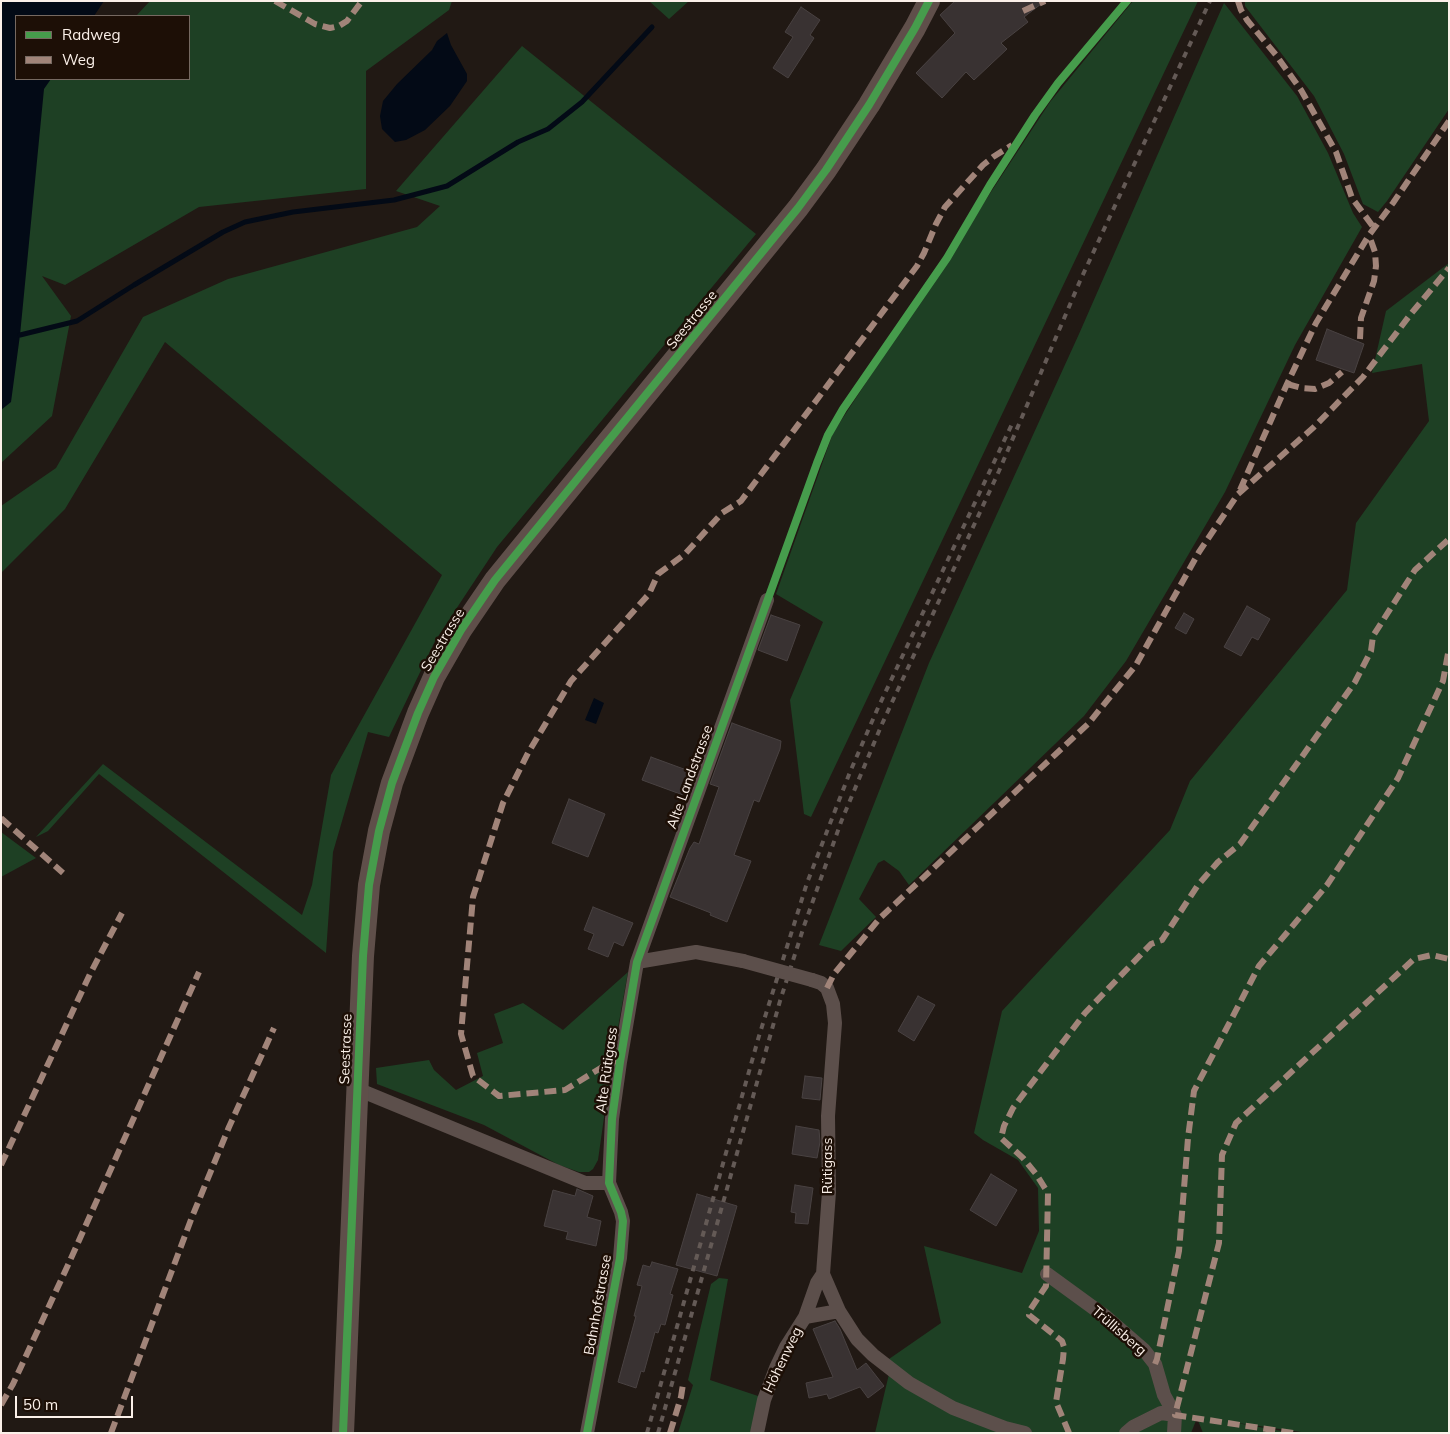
<!DOCTYPE html>
<meta charset="utf-8">
<style>
body{margin:0}
#map{position:relative;width:1450px;height:1434px;overflow:hidden;background:#211914;font-family:Mulish,sans-serif}
canvas{display:block}
.frame{position:absolute;inset:0;border:2px solid #fbf0e9;pointer-events:none}
.legend{position:absolute;left:15px;top:15px;width:175px;height:65px;box-sizing:border-box;background:#1d0f06;border:1px solid #766961;margin:0;padding:6px 9px;list-style:none;font-size:15px;color:#fbf0e9}
.legend li{display:flex;align-items:center;gap:10px;height:25px}
.legend b{width:25px;border:1px solid #766961}
.scale{position:absolute;left:15px;top:1396px;width:118px;height:22px;box-sizing:border-box;border:2px solid #fbf0e9;border-top:0;padding-left:6px;font-size:15px;line-height:18px;white-space:nowrap;color:#fbf0e9;-webkit-text-stroke:4px #1d0f06;paint-order:stroke}
</style>
<div id="map">
<canvas width="1450" height="1434"></canvas>
<div class="frame"></div>
<ul class="legend">
<li><b style="height:6px;background:#469c4c"></b>Radweg</li>
<li><b style="height:6px;background:#a18479"></b>Weg</li>
</ul>
<div class="scale">50 m</div>
</div>
<script>
const g = document.querySelector('canvas').getContext('2d');
g.lineJoin = 'round';
function paint(path, color) { g.fillStyle = color; g.fill(path, 'evenodd'); }
const shape = rows => new Path2D(rows.map(r => 'M' + r).join(''));
function trace(path, color, width, dash) { g.strokeStyle = color; g.lineWidth = width; g.lineCap = dash ? 'butt' : 'round'; g.setLineDash(dash || []); g.stroke(path); }
function write(font, color, halo, rows, align = 'center') {
  g.font = font + ' Mulish,sans-serif'; g.lineWidth = 5; g.setLineDash([]); g.textBaseline = 'middle'; g.strokeStyle = halo; g.fillStyle = color; for (const [text, x, y, turn = 0] of rows) {
    g.save(); g.translate(x, y); g.rotate((+turn || 0) * Math.PI / 180); g.textAlign = isNaN(turn) ? turn : align; if (halo) g.strokeText(text, 0, 0); g.fillText(text, 0, 0); g.restore();
  }
}
paint(shape([
 [150,1,452,1,449,10,366,71,366,189,199,207,65,285,42,276,71,316,52,416,1,463,1,263,23,79,189,79,189,16,136,16],
 [649,1,689,1,669,19],
 [1133,1,1198,1,811,817,804,814,790,700,823,622,776,594,833,433,1050,102],
 [1245,1,1449,1,1449,109,1387,201,1378,212,1363,204,1344,154,1314,96,1245,6],
 [1224,3,1297,96,1328,153,1353,213,1362,227,1295,345,1225,492,1126,661,1084,716,909,885,899,871,884,860,878,863,859,899,876,917,841,951,819,945,929,663,1079,334],
 [522,46,756,234,497,547,435,641,389,737,368,732,333,852,326,953,99,774,48,831,36,837,103,764,302,915,312,885,331,775,442,575,165,342,65,509,1,573,1,506,56,468,143,317,228,279,417,227,440,206,396,191],
 [1449,263,1449,1433,1308,1433,1231,1422,1293,1433,1203,1433,1197,1418,1191,1433,875,1433,889,1374,889,1359,941,1323,924,1246,1022,1273,1039,1231,1038,1188,1018,1160,983,1140,974,1133,1002,1011,1170,830,1190,781,1347,590,1356,523,1429,421,1422,364,1372,373,1386,311],
 [1,832,36,858,1,877],
 [628,972,612,1061,598,1160,593,1169,589,1172,579,1172,559,1165,484,1125,377,1084,376,1068,429,1060,434,1070,456,1090,483,1076,477,1053,503,1043,494,1014,523,1003,563,1030],
 [719,1278,728,1279,710,1380,761,1397,753,1433,678,1433,693,1385,688,1380,711,1284]
]), '#1e4024');
paint(shape([
 [1,1,104,1,94,16,16,16,16,79,51,79,44,89,20,335,11,402,1,410],
 [447,33,451,45,467,74,467,81,450,106,425,130,406,140,395,142,382,129,380,116,383,101,397,84,432,50,437,41],
 [594,698,604,703,596,724,585,720]
]), '#030a16');
trace(shape([
 [20,335,77,321,134,285,223,232,245,222,293,212,394,200,447,186,518,142,548,129,582,102,652,27]
]), '#030a16', 5);
const building = shape([
 [955,1,1045,1,1024,17,1028,22,1001,43,1007,49,974,80,966,72,942,98,916,73,955,33,940,15,955,1],
 [801,7,820,20,810,35,814,38,788,78,773,68,793,37,785,32,801,7],
 [1327,329,1364,344,1354,373,1316,360,1327,329],
 [1247,606,1270,619,1258,640,1252,637,1241,656,1224,647,1247,606],
 [1184,613,1194,619,1186,634,1175,628,1184,613],
 [771,615,800,625,787,661,758,650,771,615],
 [732,723,781,741,780,749,759,802,754,800,734,855,751,861,727,922,710,915,711,913,670,897,690,848,694,842,699,844,719,787,710,784,732,723],
 [651,757,692,772,683,795,642,780,651,757],
 [569,799,605,814,588,857,552,843,569,799],
 [593,907,633,923,623,946,614,942,608,957,588,949,594,934,584,930,593,907],
 [918,996,935,1005,914,1041,898,1031,918,996],
 [805,1076,822,1078,820,1100,802,1098,805,1076],
 [796,1126,819,1130,820,1142,817,1158,792,1154,796,1126],
 [991,1174,1017,1190,996,1226,970,1210,991,1174],
 [795,1185,813,1188,808,1224,795,1223,796,1213,791,1212,795,1185],
 [577,1189,593,1196,587,1217,601,1221,596,1246,566,1239,568,1232,544,1226,553,1190,575,1196,577,1189],
 [697,1194,737,1206,717,1276,676,1265,697,1194],
 [652,1262,678,1269,670,1294,673,1295,665,1325,661,1324,658,1333,655,1332,644,1372,641,1371,636,1388,618,1382,636,1316,634,1316,642,1286,637,1285,643,1265,650,1267,652,1262],
 [835,1321,840,1329,857,1370,866,1363,884,1386,868,1398,860,1387,829,1399,827,1394,809,1398,806,1383,833,1377,813,1329,835,1321]
]);
paint(building, '#393232');
trace(building, '#494242', 1);
trace(shape([
 [637,962,696,952,743,961],
 [812,980,821,983,827,988,833,1004,835,1023,828,1116,829,1192,823,1274,839,1311,857,1339,873,1355,909,1383,953,1408,1005,1428,1025,1433],
 [357,1089,585,1183,609,1183],
 [1047,1274,1106,1317,1144,1350,1155,1364,1164,1395,1175,1415,1174,1433],
 [805,1317,839,1311],
 [587,1433,620,1258,623,1221,621,1212,609,1183,612,1119,620,1062,637,962,767,600],
 [757,1433,764,1400,776,1368,786,1347,805,1317,817,1283,823,1274],
 [1126,1433,1133,1427,1161,1413,1175,1415]
]), '#5c4f4b', 14);
trace(shape([
 [343,1433,363,956,369,885,379,831,392,783,418,713,434,677,461,630,495,580,798,208,826,170,869,105,915,28,929,1]
]), '#5f4f4a', 22);
trace(shape([
 [647,1433,759,1036,807,883,850,772,877,710,1012,424],
 [658,1433,780,1001,804,926,841,822,882,724,999,471,1080,281,1210,1]
]), '#645a56', 4, [6, 6]);
trace(shape([
 [743,961,812,980]
]), '#5c4f4b', 14);
trace(shape([
 [275,1,315,24,330,28,339,26,347,21,362,1],
 [1238,1,1241,10,1247,20,1276,55,1301,90,1336,152,1352,198,1374,228],
 [1023,11,1045,1],
 [1360,339,1361,318,1374,281,1376,266,1375,252,1369,235],
 [1287,384,1302,388,1315,389,1329,383,1342,372],
 [1240,490,1287,384,1316,323,1369,235,1393,203,1449,121],
 [1,818,63,873],
 [827,988,834,974,880,918,1088,724,1136,665,1199,552,1238,494,1314,427,1363,377,1410,315,1449,268],
 [620,1062,612,1061,565,1090,499,1096,473,1076,461,1034,473,897,503,803,528,753,571,681,649,594,658,574,685,554,722,513,741,501,917,266,924,253,936,224,945,207,983,165,993,157,1012,145],
 [1,1165,90,974,122,913],
 [1155,1364,1157,1359,1179,1251,1188,1138,1194,1091,1259,966,1327,885,1398,778,1443,681,1449,648],
 [1,1405,13,1384,68,1265,199,972],
 [111,1433,192,1217,229,1127,274,1028],
 [670,1433,681,1397,683,1384],
 [1069,1433,1056,1402,1063,1359,1064,1347,1062,1341,1029,1315,1030,1310,1046,1286,1048,1193,1036,1174,1023,1158,1001,1138,1004,1126,1013,1108,1085,1013,1151,944,1162,940,1198,885,1218,862,1240,844,1355,682,1371,651,1373,636,1415,570,1449,539],
 [1293,1433,1175,1415,1219,1243,1222,1155,1236,1123,1414,959,1432,955,1449,959]
]), '#a18479', 6, [12, 6]);
trace(shape([
 [343,1433,363,956,369,885,379,831,392,783,418,713,434,677,461,630,495,580,798,208,826,170,869,105,915,28,929,1],
 [587,1433,620,1258,623,1221,621,1212,609,1183,612,1119,620,1062,637,962,817,463,828,435,843,409,947,258,990,185,1035,115,1058,83,1127,1]
]), '#469c4c', 8);
write('14px', '#fbf0e9', '#1d0f06', [
 ["Seestrasse",692,320,-51],
 ["Seestrasse",443,640,-59],
 ["Alte Landstrasse",690,777,-70],
 ["Seestrasse",346,1049,-88],
 ["Alte Rütigass",607,1070,-82],
 ["Rütigass",828,1166,-90],
 ["Bahnhofstrasse",598,1305,-80],
 ["Trüllisberg",1119,1331,41],
 ["Höhenweg",783,1360,-64]
]);
</script>
